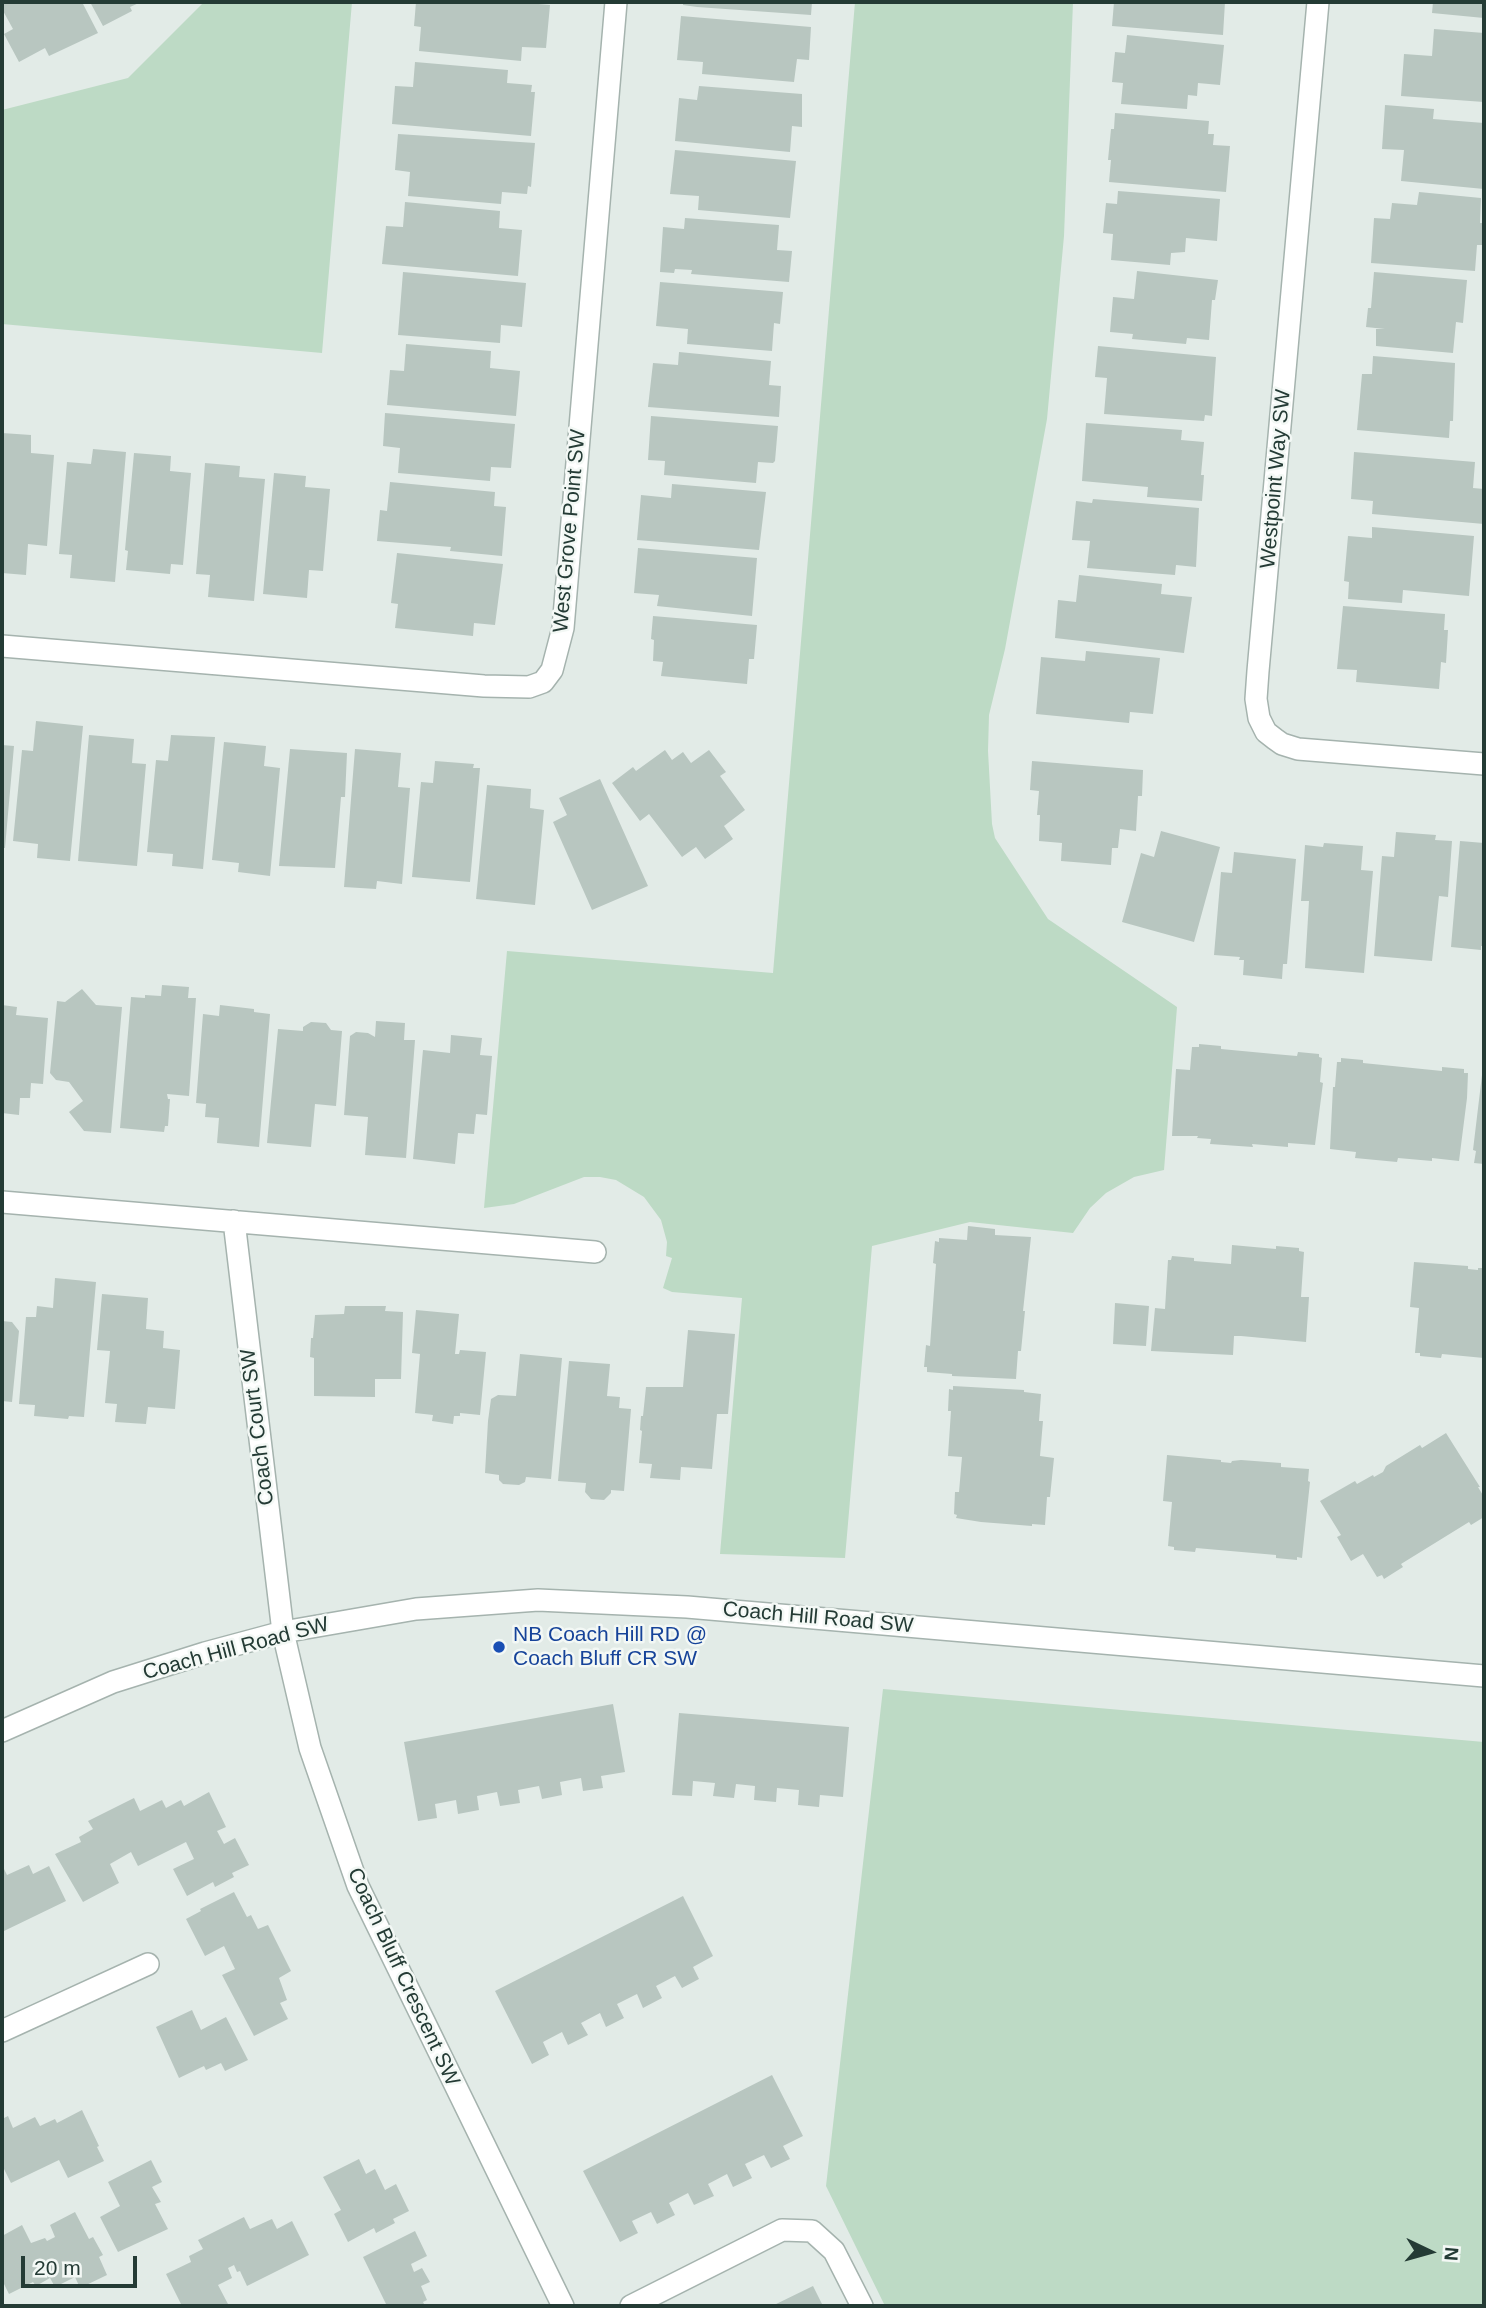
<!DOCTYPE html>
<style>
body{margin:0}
#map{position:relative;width:1486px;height:2308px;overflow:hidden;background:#e2ebe7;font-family:Helvetica,sans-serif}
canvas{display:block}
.frame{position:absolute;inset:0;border:4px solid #243b35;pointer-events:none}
.north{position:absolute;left:1395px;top:2217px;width:70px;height:70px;-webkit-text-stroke:5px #f3f8f5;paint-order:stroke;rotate:95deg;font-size:19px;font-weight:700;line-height:28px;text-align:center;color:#243b35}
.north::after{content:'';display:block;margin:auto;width:24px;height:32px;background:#243b35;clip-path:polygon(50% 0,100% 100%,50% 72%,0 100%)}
.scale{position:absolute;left:21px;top:2256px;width:116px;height:32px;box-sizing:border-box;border:4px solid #243b35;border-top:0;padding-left:9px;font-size:21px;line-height:24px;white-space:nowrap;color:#243b35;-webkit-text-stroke:5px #f3f8f5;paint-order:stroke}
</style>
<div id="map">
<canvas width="1486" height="2308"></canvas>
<div class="frame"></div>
<div class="north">N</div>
<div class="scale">20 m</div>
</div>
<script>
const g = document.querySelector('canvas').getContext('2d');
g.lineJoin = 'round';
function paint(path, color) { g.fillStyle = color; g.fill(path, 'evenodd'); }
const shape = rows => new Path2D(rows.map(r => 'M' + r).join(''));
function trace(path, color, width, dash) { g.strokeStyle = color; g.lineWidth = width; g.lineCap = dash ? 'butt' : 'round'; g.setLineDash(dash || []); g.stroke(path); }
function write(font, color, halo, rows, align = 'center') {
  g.font = font + ' Helvetica,sans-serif'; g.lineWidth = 5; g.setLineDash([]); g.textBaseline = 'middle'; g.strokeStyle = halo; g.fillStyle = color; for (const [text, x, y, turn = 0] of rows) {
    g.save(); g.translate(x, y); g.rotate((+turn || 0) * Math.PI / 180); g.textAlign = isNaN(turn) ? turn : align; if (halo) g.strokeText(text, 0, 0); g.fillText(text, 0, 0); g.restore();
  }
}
paint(shape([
 [204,2,352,2,322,353,2,324,2,110,128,78],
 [855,2,1073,2,1064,236,1047,419,1005,649,989,715,988,751,992,824,995,838,1048,919,1177,1007,1164,1170,1134,1177,1106,1193,1090,1208,1073,1233,970,1222,872,1246,845,1558,720,1554,742,1298,672,1292,663,1288,672,1258,666,1256,667,1242,661,1220,644,1197,616,1180,600,1177,584,1177,514,1204,484,1208,507,951,773,973],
 [883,1689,1484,1742,1484,2306,885,2306,826,2186]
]), '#bddac5');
paint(shape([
 [2,2,82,2,98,33,49,56,45,48,19,62,4,34,13,29,2,9],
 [90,2,141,2,130,7,132,11,103,26],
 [416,2,516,2,550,5,546,48,522,47,521,61,419,51,421,27,414,26],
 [683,2,812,2,811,15,697,7,683,5],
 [1114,2,1225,2,1223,35,1112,26],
 [1433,2,1484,2,1484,18,1432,13],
 [681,16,811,27,809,60,797,59,794,82,702,74,703,62,677,60],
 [1434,29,1484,33,1484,102,1401,96,1404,54,1432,56],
 [1127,35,1224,45,1220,85,1198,83,1197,96,1188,95,1187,109,1121,104,1123,83,1112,82,1115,52,1125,53],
 [415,62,508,70,507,83,532,85,531,92,535,92,531,136,392,124,395,86,413,87],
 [699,86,802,94,802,127,792,126,790,152,675,141,679,98,697,100],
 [1385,105,1434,109,1433,119,1484,123,1484,189,1401,181,1404,150,1382,149],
 [1115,113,1209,121,1208,134,1214,134,1213,145,1230,146,1226,192,1109,182,1111,160,1108,160,1111,129,1114,129],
 [398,134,535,143,531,187,528,186,527,194,502,192,501,204,408,196,410,172,395,170],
 [675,150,796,161,790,218,698,210,699,196,670,194],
 [1118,191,1220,199,1217,241,1186,238,1185,252,1171,253,1170,265,1111,260,1113,234,1103,233,1106,203,1117,204],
 [1419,192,1481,198,1480,223,1483,223,1482,245,1477,245,1475,271,1371,263,1374,218,1390,219,1392,203,1417,205],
 [405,202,500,211,499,228,522,230,518,276,382,264,386,226,403,227],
 [685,218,779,225,777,250,792,251,789,282,691,274,692,270,675,269,674,273,660,272,663,227,684,229],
 [1137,271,1218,280,1215,300,1212,300,1209,340,1187,338,1186,344,1132,339,1133,334,1110,332,1113,297,1134,299],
 [403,272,526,283,522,327,501,325,500,343,398,335],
 [1374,272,1467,280,1463,323,1456,322,1453,353,1376,346,1376,329,1385,329,1366,327,1368,308,1371,308],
 [660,282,783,292,780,324,774,323,772,351,687,344,688,329,656,326],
 [406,344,491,351,490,368,520,371,516,416,387,405,390,370,404,371],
 [1098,346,1216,357,1212,416,1205,415,1204,421,1104,414,1107,378,1095,377],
 [679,352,771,361,769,385,781,386,779,417,648,407,653,363,678,365],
 [1373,356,1455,363,1453,421,1450,421,1449,438,1357,430,1362,374,1372,374],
 [385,413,515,424,511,468,491,467,490,481,398,473,400,448,383,446],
 [651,416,778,426,775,461,773,463,758,462,756,483,664,475,665,461,648,460],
 [1086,423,1182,430,1181,440,1204,442,1201,475,1204,475,1202,501,1147,497,1148,487,1082,481],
 [2,433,31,435,31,453,54,455,47,546,28,544,26,575,2,573],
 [93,449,126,452,115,582,70,578,72,555,59,554,67,462,91,464],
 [1354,452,1475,462,1473,488,1484,489,1484,524,1372,514,1373,501,1351,499],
 [134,453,171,456,170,471,191,473,183,565,171,564,170,574,126,570,128,551,125,550],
 [205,463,240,466,239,477,265,479,254,601,208,597,210,575,196,574],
 [274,473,306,476,305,487,330,489,323,571,309,570,307,598,263,594],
 [390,482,495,492,494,506,506,507,502,556,450,551,451,547,377,541,380,510,387,511],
 [672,484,766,492,759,550,637,540,641,495,671,498],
 [1093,499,1199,508,1196,567,1176,565,1175,575,1087,568,1090,541,1072,540,1076,501,1092,503],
 [1372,527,1474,536,1469,596,1403,590,1402,603,1348,599,1349,582,1344,581,1348,536,1372,538],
 [638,548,757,558,752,616,657,606,659,595,634,593],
 [397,553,503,564,495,625,474,623,473,636,395,628,398,604,391,603],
 [1079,575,1162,584,1161,594,1192,597,1184,653,1055,638,1058,600,1076,602],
 [1343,606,1445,614,1444,630,1448,630,1446,663,1441,662,1439,689,1356,682,1357,670,1337,669],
 [653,616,757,625,754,659,749,659,747,684,661,676,663,662,653,661,654,640,651,639],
 [1086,651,1160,658,1153,714,1130,712,1129,723,1036,714,1041,657,1085,661],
 [36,721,83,726,70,861,37,858,38,844,13,841,22,750,33,751],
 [89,735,134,739,132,763,146,764,137,866,78,861],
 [171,735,215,737,203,869,172,866,173,854,147,852,156,760,168,761],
 [224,742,266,746,264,766,280,768,270,876,238,872,239,863,212,860],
 [2,745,14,746,5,848,2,848],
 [290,749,347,753,345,797,341,797,335,868,279,866],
 [355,749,401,753,398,787,410,788,402,884,377,881,376,889,344,887],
 [665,750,672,760,683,752,691,763,709,750,726,772,720,776,745,810,724,826,733,839,705,859,696,847,682,857,649,814,640,821,612,783,633,767,636,771],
 [435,761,474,764,473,768,480,768,470,882,412,877,421,782,433,783],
 [1032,761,1143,770,1142,796,1138,796,1136,831,1120,829,1118,848,1112,848,1111,865,1061,861,1062,843,1039,841,1040,815,1037,815,1039,791,1030,790],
 [600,779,648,886,592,910,553,822,567,815,559,798],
 [487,785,531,789,530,808,544,810,535,905,476,899],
 [1161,831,1220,847,1194,942,1122,922,1141,853,1154,857],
 [1396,832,1436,835,1435,840,1452,841,1448,897,1439,896,1432,961,1374,956,1382,856,1394,857],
 [1460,841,1484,843,1484,946,1481,946,1481,950,1451,947],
 [1324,843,1363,846,1361,870,1373,871,1364,973,1305,968,1309,901,1301,901,1305,845,1323,847],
 [1234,852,1296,859,1287,964,1283,964,1282,979,1243,975,1244,960,1239,960,1240,957,1214,955,1221,872,1232,873],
 [162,985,189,987,188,998,196,998,189,1096,167,1094,168,1099,170,1099,168,1126,165,1126,164,1132,120,1128,131,997,145,998,145,995,161,996],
 [82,989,96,1005,122,1007,111,1133,84,1131,69,1112,83,1101,69,1082,56,1080,50,1073,57,1001,65,1002],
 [2,1005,17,1007,16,1015,48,1018,43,1084,31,1083,30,1098,20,1098,19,1115,2,1113],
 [220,1005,254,1009,254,1012,270,1014,259,1147,217,1143,219,1118,205,1117,206,1104,196,1103,203,1014,219,1016],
 [376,1021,405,1023,404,1040,415,1040,406,1158,365,1155,368,1117,344,1115,350,1036,356,1032,368,1033,375,1037],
 [311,1022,326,1023,331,1030,342,1031,336,1106,315,1104,311,1147,267,1143,278,1029,303,1031,303,1027],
 [451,1035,482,1038,480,1055,492,1056,487,1115,476,1114,474,1134,458,1133,455,1164,413,1159,423,1050,450,1053],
 [1199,1044,1221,1046,1221,1049,1274,1054,1297,1056,1298,1052,1319,1054,1319,1057,1322,1058,1320,1082,1323,1083,1315,1145,1288,1143,1288,1147,1252,1144,1253,1147,1210,1144,1211,1139,1197,1138,1198,1136,1172,1136,1176,1069,1190,1070,1192,1047,1199,1047],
 [1341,1058,1363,1060,1363,1063,1442,1071,1442,1067,1464,1069,1464,1073,1468,1073,1467,1098,1459,1161,1432,1158,1432,1161,1398,1158,1397,1162,1355,1158,1356,1152,1330,1149,1333,1087,1335,1087,1337,1062,1341,1062],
 [1482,1075,1484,1075,1484,1164,1474,1163,1476,1151,1473,1150],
 [968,1226,995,1229,995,1235,1031,1237,1023,1311,1025,1311,1021,1351,1018,1351,1016,1379,952,1376,952,1374,927,1372,927,1367,924,1367,926,1345,930,1346,936,1264,933,1263,935,1241,939,1242,939,1238,967,1240],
 [1232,1245,1276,1249,1276,1246,1299,1248,1299,1251,1304,1252,1301,1297,1309,1297,1306,1342,1241,1336,1234,1336,1233,1355,1151,1351,1155,1308,1165,1309,1168,1260,1171,1260,1172,1256,1194,1258,1194,1261,1231,1264],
 [1414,1262,1468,1266,1468,1269,1478,1270,1478,1268,1484,1268,1484,1358,1442,1354,1441,1358,1420,1356,1420,1353,1415,1353,1419,1308,1410,1307],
 [55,1278,96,1282,84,1417,69,1416,68,1419,34,1416,35,1405,19,1404,26,1317,36,1317,37,1306,53,1308],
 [102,1294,148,1298,146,1329,164,1331,163,1348,180,1350,175,1409,148,1407,146,1424,115,1422,117,1404,105,1403,110,1351,97,1350],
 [1115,1303,1149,1306,1146,1346,1113,1344],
 [345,1306,386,1306,385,1311,403,1312,401,1379,375,1379,375,1397,314,1396,314,1358,310,1357,311,1338,313,1338,315,1315,344,1314],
 [416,1310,459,1314,455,1354,459,1354,460,1350,486,1352,480,1415,460,1413,460,1416,454,1416,453,1424,432,1421,433,1415,415,1413,420,1354,412,1353],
 [2,1321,12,1322,19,1331,12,1402,2,1401],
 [688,1330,735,1334,728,1414,717,1414,712,1469,681,1467,680,1480,650,1478,652,1464,639,1463,642,1431,640,1430,641,1416,643,1416,646,1387,683,1387],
 [520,1354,562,1358,551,1479,526,1477,525,1482,519,1485,503,1484,499,1480,499,1475,485,1473,488,1421,491,1399,498,1395,516,1396],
 [569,1361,610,1364,607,1396,620,1397,619,1408,631,1409,624,1491,611,1490,611,1493,604,1500,591,1499,585,1492,586,1483,558,1481],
 [953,1386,1024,1390,1024,1392,1041,1394,1039,1421,1043,1421,1040,1456,1054,1458,1050,1497,1047,1497,1045,1525,1032,1524,1032,1526,981,1522,956,1518,957,1515,954,1514,955,1492,959,1492,962,1457,948,1456,951,1411,948,1411,949,1389,953,1390],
 [1446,1433,1480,1487,1478,1487,1484,1497,1484,1517,1471,1525,1469,1522,1401,1564,1403,1567,1384,1579,1382,1575,1377,1577,1363,1554,1351,1561,1337,1537,1341,1535,1320,1501,1355,1481,1357,1484,1373,1475,1374,1477,1383,1472,1386,1466,1420,1445,1422,1448],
 [1167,1455,1221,1460,1221,1462,1231,1463,1232,1461,1241,1460,1281,1463,1281,1467,1309,1469,1308,1481,1310,1482,1302,1558,1297,1557,1297,1560,1276,1558,1276,1555,1196,1548,1195,1552,1174,1550,1174,1547,1168,1546,1172,1502,1163,1501],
 [613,1704,625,1772,601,1776,603,1788,583,1791,581,1778,560,1782,562,1795,542,1799,539,1786,518,1790,520,1803,500,1806,497,1792,477,1796,479,1810,458,1814,456,1800,435,1804,437,1818,418,1821,404,1742],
 [679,1713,849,1727,843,1797,820,1795,819,1807,798,1805,799,1790,777,1788,776,1802,754,1800,755,1786,736,1784,734,1798,713,1796,715,1783,693,1781,692,1796,672,1795],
 [209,1792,226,1827,217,1831,224,1844,235,1838,249,1865,232,1873,234,1877,215,1887,213,1882,187,1896,173,1869,194,1859,186,1842,138,1866,131,1852,110,1864,119,1883,83,1902,55,1854,81,1842,79,1837,93,1829,88,1821,134,1798,140,1811,162,1800,166,1808,181,1800,184,1806],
 [29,1865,33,1874,49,1866,66,1901,4,1931,2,1868,3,1867,7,1875],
 [234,1892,247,1917,251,1915,258,1929,268,1925,291,1971,279,1978,287,2000,280,2003,288,2019,254,2036,222,1975,235,1969,224,1946,205,1956,186,1919,201,1911,200,1909],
 [683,1896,713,1956,693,1967,699,1979,682,1988,675,1976,656,1986,662,1998,643,2008,637,1994,617,2004,624,2018,606,2027,600,2013,581,2023,588,2035,568,2045,562,2032,543,2042,549,2055,532,2064,495,1991],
 [192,2010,201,2030,226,2017,248,2060,225,2071,221,2063,206,2070,204,2066,179,2078,156,2027],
 [772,2075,803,2136,783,2146,790,2159,771,2168,764,2155,745,2164,752,2178,733,2187,727,2174,708,2184,714,2196,694,2205,688,2193,669,2203,675,2215,657,2224,651,2212,632,2221,638,2233,620,2242,583,2171],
 [82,2110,99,2146,97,2147,104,2161,68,2178,59,2160,11,2183,4,2169,2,2170,2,2119,8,2116,13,2128,35,2117,40,2126,55,2119,57,2123],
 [359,2159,366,2174,375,2169,385,2190,396,2184,409,2211,393,2219,395,2223,376,2233,374,2228,348,2242,334,2214,341,2210,323,2177],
 [151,2160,162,2182,152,2187,161,2202,155,2204,168,2229,118,2252,100,2217,120,2206,108,2182],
 [75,2212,89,2239,93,2237,103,2255,99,2257,107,2275,80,2288,75,2277,55,2287,50,2278,36,2286,33,2282,9,2294,2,2280,2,2236,22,2225,31,2243,45,2238,47,2241,55,2237,50,2225],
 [244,2217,250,2229,272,2219,277,2229,292,2221,309,2255,247,2286,240,2271,237,2272,234,2265,228,2268,232,2278,218,2285,228,2304,224,2306,182,2306,166,2274,191,2262,189,2256,203,2249,198,2240],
 [415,2231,427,2256,411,2264,414,2272,422,2268,430,2282,421,2286,427,2300,423,2302,425,2306,382,2306,386,2304,363,2257],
 [813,2286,823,2306,772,2306]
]), '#b8c6c0');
const minor = shape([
 [1318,2,1258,671,1256,699,1259,718,1266,732,1275,739,1282,744,1298,749,1484,764],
 [2,646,484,686,529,687,543,682,552,670,563,628,616,2],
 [2,1202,595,1252],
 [234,1221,283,1632,310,1748,358,1886,563,2306],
 [2,1731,113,1682,205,1653,283,1632,416,1609,538,1600,687,1607,1484,1676],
 [2,2031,148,1964],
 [631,2306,782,2230,812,2231,834,2251,862,2306]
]);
trace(minor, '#a5b3ae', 24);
trace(minor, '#fff', 21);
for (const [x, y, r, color] of [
 [499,1647,7,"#1a4fb4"]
]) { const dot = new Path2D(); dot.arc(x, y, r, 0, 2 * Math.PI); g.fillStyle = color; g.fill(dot); trace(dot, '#f3f8f5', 2.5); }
write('21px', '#243b35', '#f3f8f5', [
 ["Westpoint Way SW",1276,479,-85],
 ["West Grove Point SW",570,531,-85],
 ["Coach Court SW",258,1427,-97],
 ["Coach Hill Road SW",818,1618,5],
 ["Coach Hill Road SW",236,1649,-15],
 ["Coach Bluff Crescent SW",403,1977,65]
]);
write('21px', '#164399', '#f3f8f5', [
 ["NB Coach Hill RD @",513,1635],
 ["Coach Bluff CR SW",513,1659]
], 'left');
</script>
